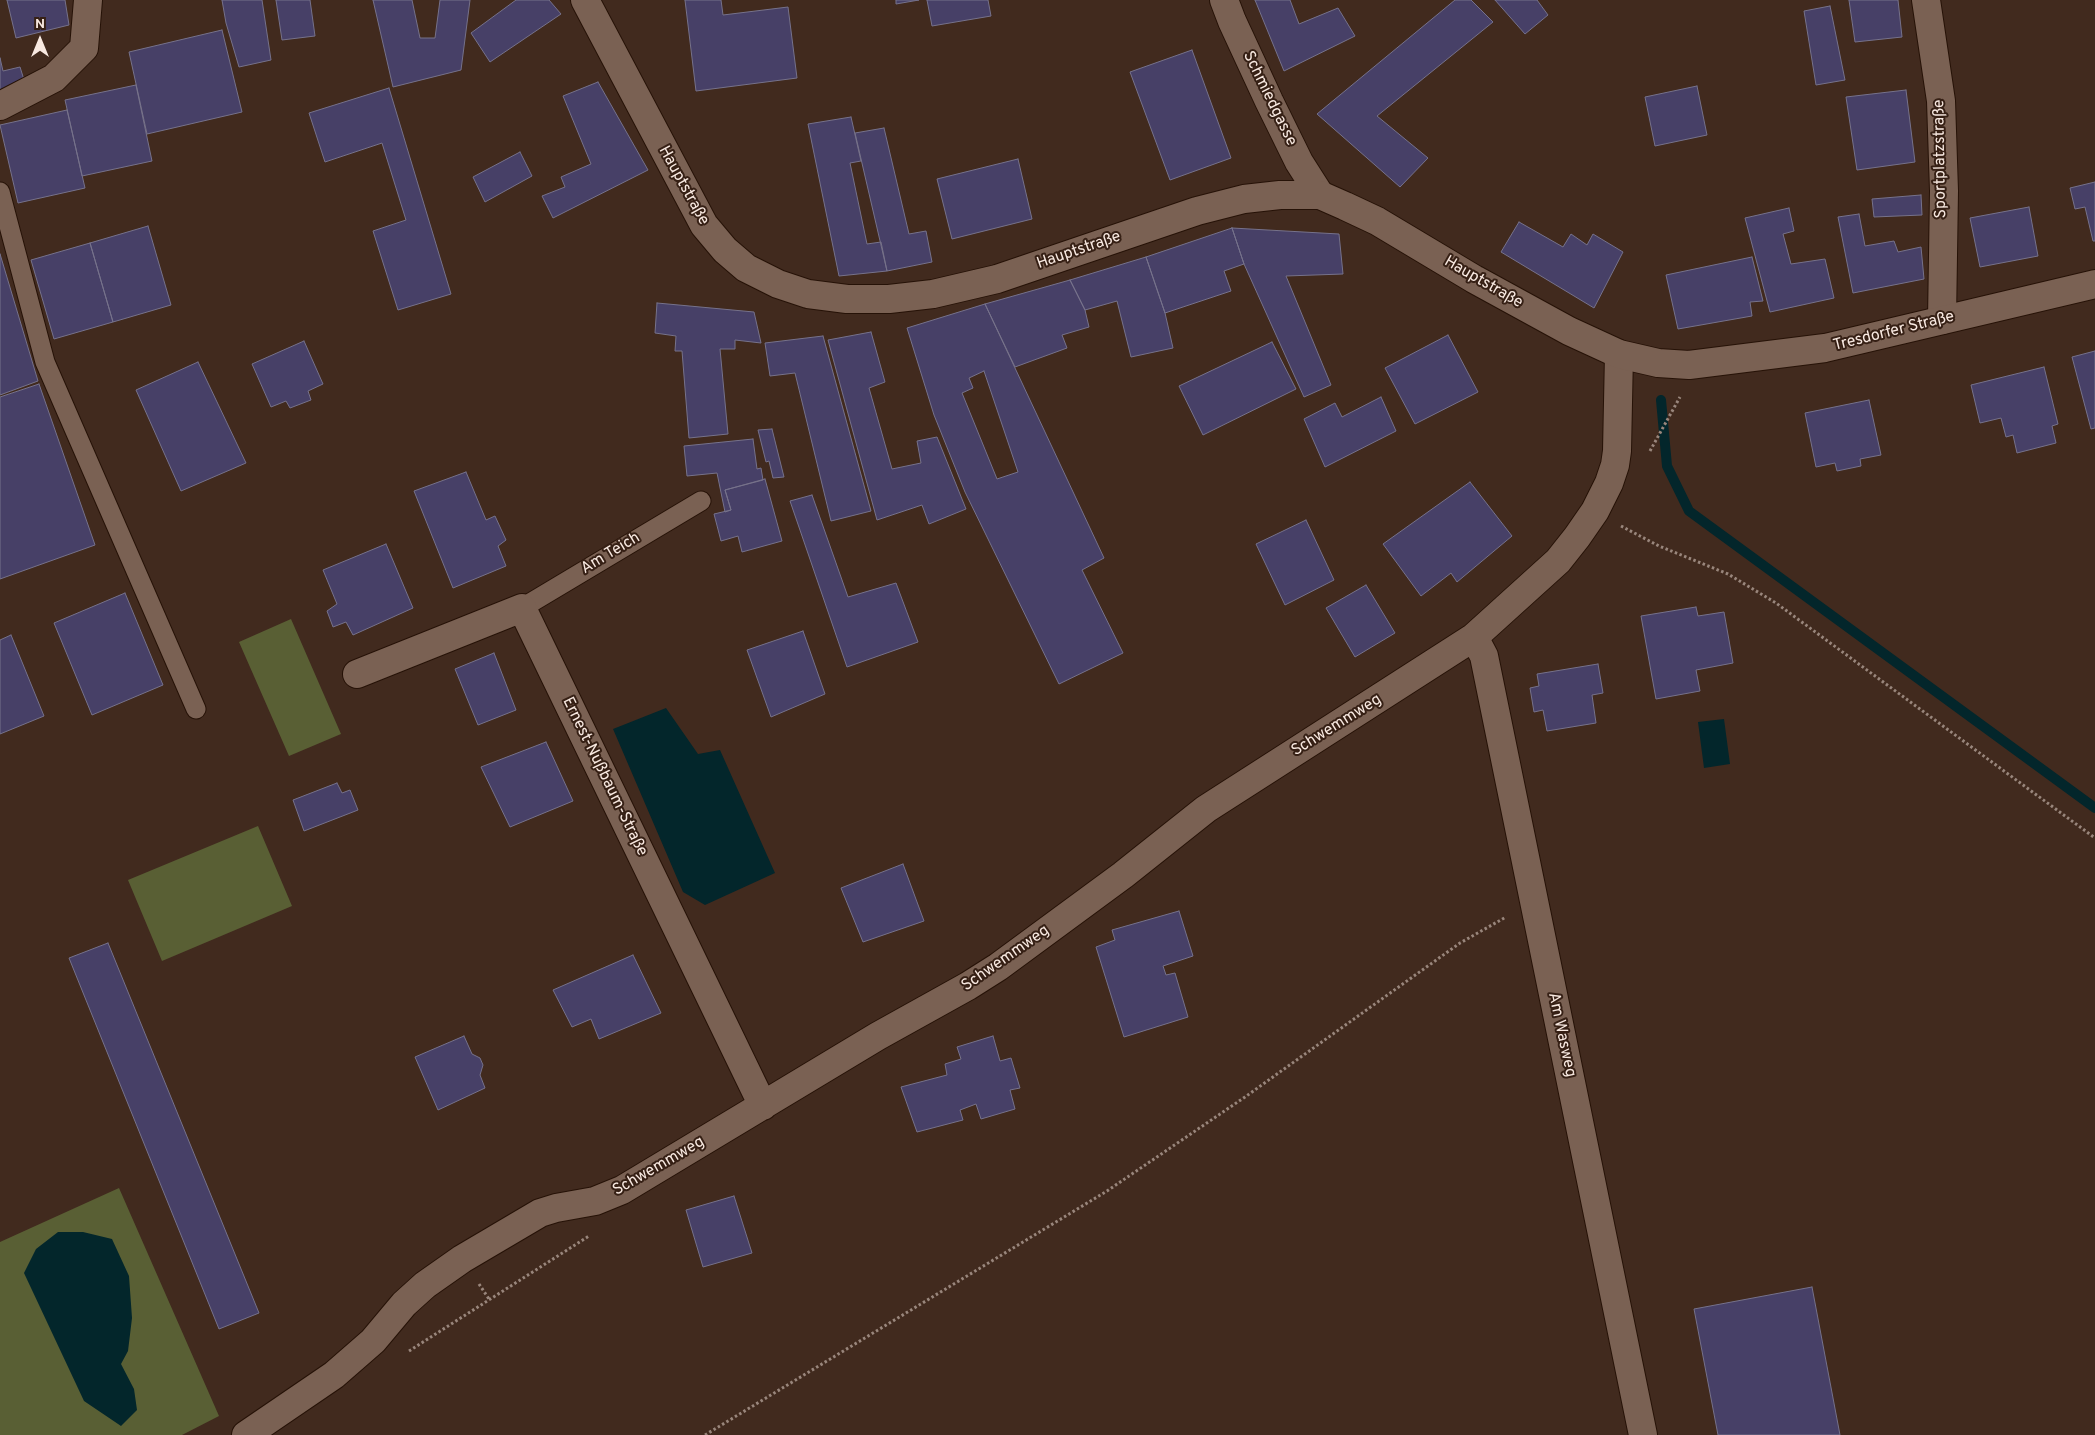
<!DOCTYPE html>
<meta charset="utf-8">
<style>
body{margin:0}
#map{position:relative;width:2095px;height:1435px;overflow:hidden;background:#412a1e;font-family:Overpass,sans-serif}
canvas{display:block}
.north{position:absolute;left:15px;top:15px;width:50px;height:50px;-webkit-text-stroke:4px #362015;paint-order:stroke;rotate:0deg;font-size:14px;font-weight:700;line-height:20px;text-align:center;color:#f8e9e1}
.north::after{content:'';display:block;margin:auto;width:18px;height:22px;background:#f8e9e1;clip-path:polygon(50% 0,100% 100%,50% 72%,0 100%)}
</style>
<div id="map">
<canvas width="2095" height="1435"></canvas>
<div class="north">N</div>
</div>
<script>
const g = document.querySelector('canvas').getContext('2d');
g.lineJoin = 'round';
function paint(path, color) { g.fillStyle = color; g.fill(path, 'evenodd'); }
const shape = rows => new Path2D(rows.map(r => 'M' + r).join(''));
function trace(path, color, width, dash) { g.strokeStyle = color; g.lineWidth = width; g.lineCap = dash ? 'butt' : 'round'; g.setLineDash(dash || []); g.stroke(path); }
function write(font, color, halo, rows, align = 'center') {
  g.font = font + ' Overpass,sans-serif'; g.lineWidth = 4; g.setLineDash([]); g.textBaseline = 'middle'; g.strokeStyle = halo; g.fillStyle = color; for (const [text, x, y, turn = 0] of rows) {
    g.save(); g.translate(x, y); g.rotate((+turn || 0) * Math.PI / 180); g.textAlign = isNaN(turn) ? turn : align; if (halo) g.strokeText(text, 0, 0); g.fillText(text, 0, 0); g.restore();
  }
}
paint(shape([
 [291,619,341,734,289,756,239,642],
 [258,826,292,906,162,961,128,880],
 [119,1188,219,1416,182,1435,0,1435,0,1242]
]), '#595f34');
paint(shape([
 [666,708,698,754,720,750,775,873,705,905,683,892,613,729],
 [1724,719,1730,764,1704,768,1698,722],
 [58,1232,83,1232,112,1239,129,1276,132,1318,128,1351,121,1364,134,1389,137,1410,121,1426,84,1401,24,1273,36,1249]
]), '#03262b');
trace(shape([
 [1661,400,1667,466,1689,511,2095,808]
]), '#03262b', 10);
const building = shape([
 [7,0,65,0,69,25,16,38,7,0],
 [222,0,262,0,271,60,239,67,226,23,222,0],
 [276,0,310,0,315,36,282,40,276,0],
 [373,0,412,0,420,38,435,38,440,0,470,0,461,70,393,87,373,0],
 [516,0,549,0,561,14,490,62,471,33,516,0],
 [685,0,721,0,723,15,788,7,797,78,696,91,685,0],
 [896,0,919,0,896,4,896,0],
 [927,0,988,0,991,16,932,26,927,0],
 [1255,0,1290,0,1299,24,1338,8,1355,36,1284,71,1255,0],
 [1455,0,1471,0,1493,22,1377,116,1428,158,1400,187,1317,114,1455,0],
 [1495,0,1537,0,1548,15,1525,34,1495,0],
 [1849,0,1898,0,1902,37,1855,42,1849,0],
 [1830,6,1845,80,1816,85,1804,11,1830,6],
 [222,30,242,112,147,134,129,52,222,30],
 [1192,50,1231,158,1170,180,1130,72,1192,50],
 [0,58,3,71,20,67,25,83,0,93,0,58],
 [598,82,648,170,553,218,542,196,565,187,561,177,591,164,563,96,598,82],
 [136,85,152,161,82,176,65,100,136,85],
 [1697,86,1707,135,1655,146,1645,97,1697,86],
 [389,88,451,294,398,310,373,231,406,220,382,143,325,162,309,113,389,88],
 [1906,90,1915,162,1857,170,1846,97,1906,90],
 [67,110,85,188,18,203,0,125,67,110],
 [851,117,861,161,850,163,867,244,881,242,887,271,839,276,808,124,851,117],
 [884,128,909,234,926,231,932,262,887,271,855,133,884,128],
 [520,152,532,176,485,202,473,177,520,152],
 [1018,159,1032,219,952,239,937,179,1018,159],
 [2095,182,2095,241,2093,241,2085,207,2075,209,2070,188,2095,182],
 [1921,195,1922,215,1874,217,1872,199,1921,195],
 [2029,207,2038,256,1980,267,1970,218,2029,207],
 [1789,208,1794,231,1783,234,1791,264,1825,259,1834,298,1770,312,1745,218,1789,208],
 [1859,214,1865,246,1894,241,1898,252,1921,247,1924,279,1853,293,1838,217,1859,214],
 [1519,222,1563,247,1571,234,1587,245,1593,234,1623,252,1594,308,1501,252,1519,222],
 [148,226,171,305,113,322,90,243,148,226],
 [1232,228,1339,234,1343,274,1286,276,1331,385,1304,397,1244,264,1232,228],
 [1232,228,1244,264,1224,271,1231,291,1165,313,1146,257,1232,228],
 [90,243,113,322,54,339,31,260,90,243],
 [0,254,38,381,0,395,0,254],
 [1146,257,1165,313,1173,348,1131,357,1117,301,1085,310,1070,280,1146,257],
 [1752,257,1763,301,1750,302,1752,316,1678,329,1666,275,1752,257],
 [1070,280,1085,310,1089,327,1062,335,1067,348,1015,367,985,304,1070,280],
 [657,303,754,312,761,343,735,340,735,349,720,349,728,434,689,438,682,351,675,351,676,336,655,333,657,303],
 [985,304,1104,558,1082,570,1123,653,1059,684,965,492,934,415,907,328,985,304],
 [984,371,1018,472,997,479,962,393,973,388,969,378,984,371],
 [871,332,885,382,869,388,892,469,921,463,917,441,937,437,966,509,929,524,922,505,877,520,828,340,871,332],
 [1448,335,1478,392,1415,424,1385,368,1448,335],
 [823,336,871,511,831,521,795,373,770,376,765,343,823,336],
 [304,341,323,384,308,391,311,400,290,408,286,401,271,407,252,364,304,341],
 [1272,342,1296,389,1203,435,1179,386,1272,342],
 [2095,351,2095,428,2091,429,2072,357,2095,351],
 [198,362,246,463,181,491,136,390,198,362],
 [2044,367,2058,424,2052,426,2056,443,2017,453,2013,435,2006,437,2001,418,1980,423,1971,385,2044,367],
 [39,384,95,545,0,579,0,397,39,384],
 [1381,397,1396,431,1325,467,1304,419,1335,403,1342,417,1381,397],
 [1869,400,1881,455,1860,459,1861,466,1837,471,1835,463,1816,467,1805,413,1869,400],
 [772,429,784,477,773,478,769,461,766,462,758,430,772,429],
 [753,439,757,469,761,468,763,480,725,490,731,510,725,512,717,473,687,476,684,446,753,439],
 [466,472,486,520,495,516,506,540,498,546,506,566,453,588,414,491,466,472],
 [765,479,782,541,742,552,738,536,721,541,714,514,731,510,725,490,765,479],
 [1470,482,1512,536,1457,582,1451,573,1421,596,1383,544,1470,482],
 [812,495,848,597,896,583,918,642,847,667,790,501,812,495],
 [1306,520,1334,580,1285,605,1256,544,1306,520],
 [386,544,413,608,353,635,346,622,333,627,327,611,337,604,323,570,386,544],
 [1366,585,1395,633,1355,657,1326,608,1366,585],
 [125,593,163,685,92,715,54,623,125,593],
 [1696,607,1698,616,1724,612,1733,663,1696,670,1700,691,1656,699,1641,616,1696,607],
 [803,631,825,694,771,717,747,650,803,631],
 [11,635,44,716,0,734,0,640,11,635],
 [494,653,516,710,478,725,455,669,494,653],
 [1598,664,1603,693,1592,695,1596,723,1547,731,1543,710,1534,712,1530,688,1539,686,1537,674,1598,664],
 [546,742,573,801,510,827,481,767,546,742],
 [337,783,342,793,350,790,358,810,304,831,293,800,337,783],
 [903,864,924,921,863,942,841,888,903,864],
 [1179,911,1193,956,1163,966,1166,975,1175,973,1188,1017,1124,1037,1096,947,1115,940,1112,930,1179,911],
 [108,943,259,1313,219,1329,69,958,108,943],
 [633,955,661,1013,599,1039,591,1019,572,1027,553,990,633,955],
 [464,1036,472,1054,480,1058,483,1065,480,1075,485,1088,438,1110,415,1057,464,1036],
 [993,1036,1000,1061,1011,1058,1020,1088,1010,1090,1015,1109,981,1119,976,1104,960,1110,963,1120,917,1132,901,1087,947,1075,945,1064,961,1059,957,1047,993,1036],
 [734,1196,752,1253,703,1267,686,1210,734,1196],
 [1812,1287,1840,1435,1718,1435,1694,1309,1812,1287]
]);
paint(building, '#474067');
trace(building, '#76728b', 1);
const service = shape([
 [0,192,45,362,196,709],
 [522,608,701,501]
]);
const minor = shape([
 [1224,0,1232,21,1269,101,1299,162,1320,195],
 [1926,0,1941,101,1944,191,1942,320],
 [0,106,54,78,84,48,88,0],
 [1474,637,1484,656,1643,1435],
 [357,674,522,608,763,1106],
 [246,1435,334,1375,373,1341,404,1304,425,1285,462,1259,540,1213,556,1208,595,1201,622,1190,878,1036,968,986,998,967,1123,875,1206,809,1474,637,1558,561,1577,537,1595,511,1609,483,1615,465,1617,451,1619,354]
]);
const tertiary = shape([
 [585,0,704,225,725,250,746,268,778,284,808,294,847,299,889,299,933,294,997,279,1197,211,1244,199,1280,195,1320,195,1345,206,1377,221,1474,279,1569,331,1619,354,1658,363,1689,365,1825,348,2095,284]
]);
trace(service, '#261207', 21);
trace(minor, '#261207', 30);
trace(tertiary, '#261207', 30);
trace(shape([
 [1650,451,1680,397],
 [1621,526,1659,546,1728,574,1776,603,2095,838],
 [479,1284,489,1299],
 [409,1351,589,1236],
 [705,1435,1107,1191,1245,1097,1460,943,1506,917]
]), '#99867c', 3, [2.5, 2.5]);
trace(service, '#7a6153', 19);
trace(minor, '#7a6153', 28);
trace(tertiary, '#7a6153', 28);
write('16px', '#f8e9e1', '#362015', [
 ["Schmiedgasse",1269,99,64],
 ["Sportplatzstraße",1941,159,-91],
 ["Hauptstraße",683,186,61],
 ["Hauptstraße",1079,251,-19],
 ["Hauptstraße",1483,283,30],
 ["Tresdorfer Straße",1894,332,-14],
 ["Am Teich",611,554,-31],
 ["Schwemmweg",1337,726,-32],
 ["Ernest-Nußbaum-Straße",604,777,64],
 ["Schwemmweg",1006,959,-35],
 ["Am Wasweg",1561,1035,78],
 ["Schwemmweg",659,1167,-30]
]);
</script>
